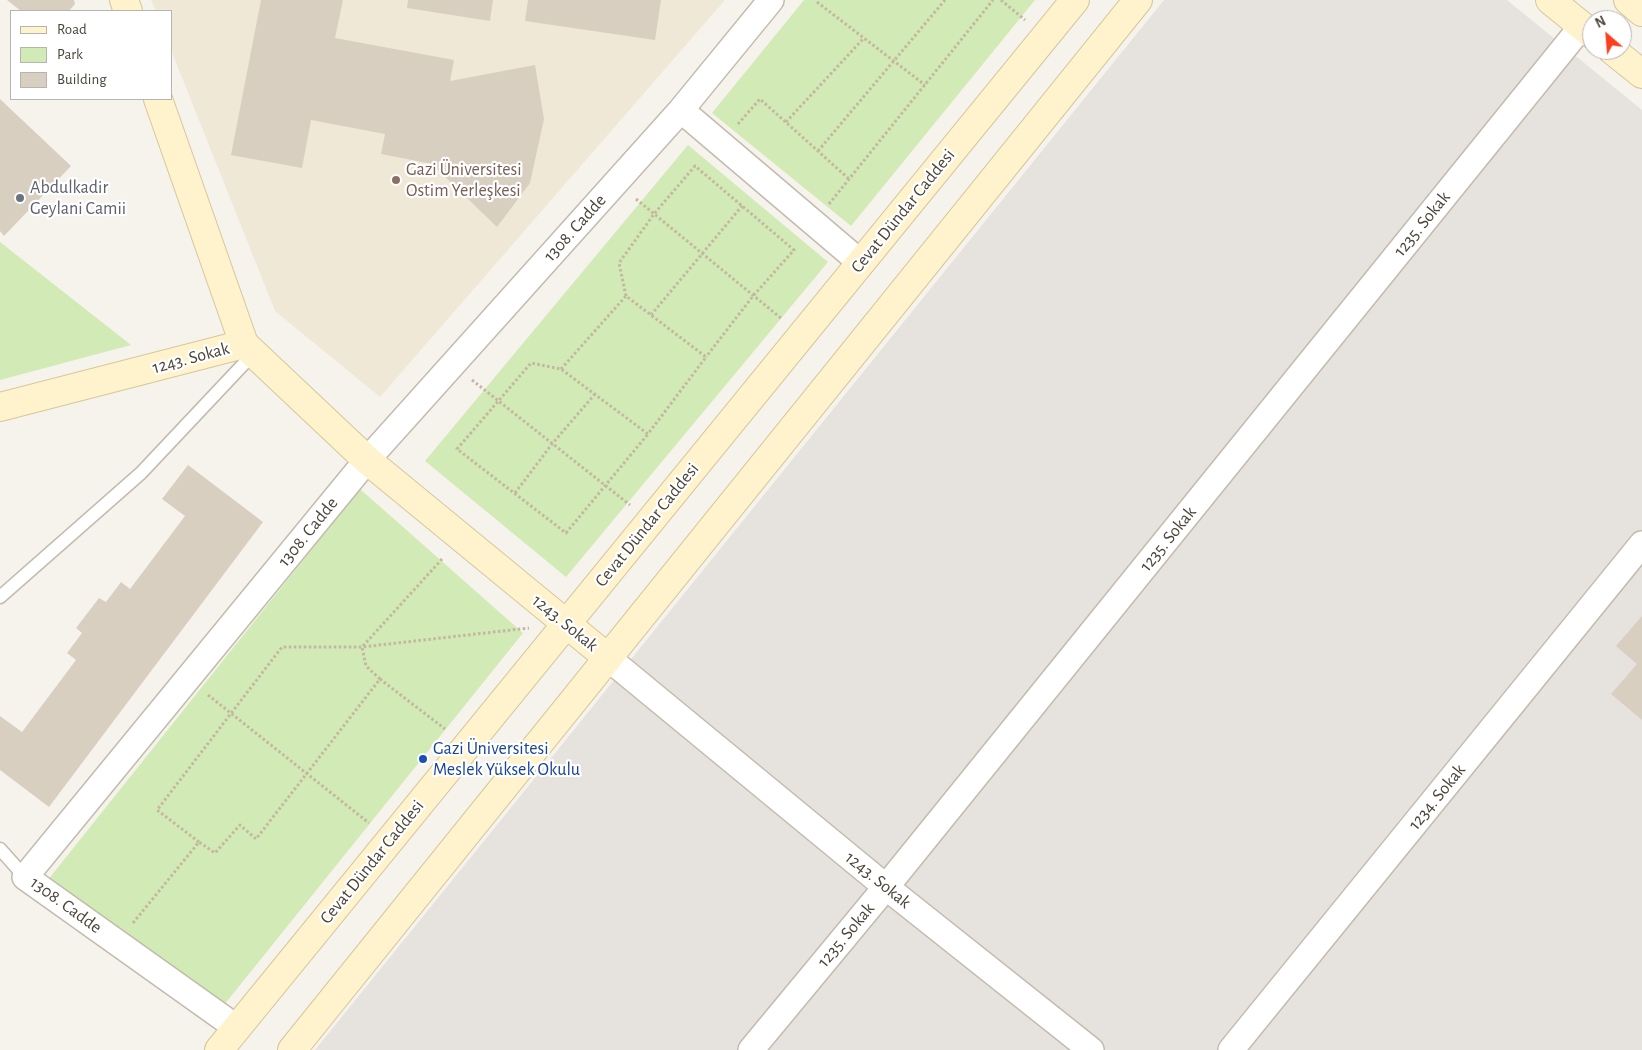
<!DOCTYPE html>
<meta charset="utf-8">
<style>
body{margin:0}
#map{position:relative;width:1642px;height:1050px;overflow:hidden;background:#f6f3ec;font-family:"Alegreya Sans",sans-serif}
canvas{display:block}
.legend{position:absolute;left:10px;top:10px;width:162px;height:90px;box-sizing:border-box;background:#fff;border:1px solid #b7b4b0;margin:0;padding:6px 9px;list-style:none;font-size:15px;color:#4b4439}
.legend li{display:flex;align-items:center;gap:10px;height:25px}
.legend b{width:25px;border:1px solid #b7b4b0}
.north{position:absolute;left:1582px;top:10px;width:50px;height:50px;box-sizing:border-box;background:#fff;border:1px solid #b7b4b0;border-radius:50%;rotate:333deg;font-size:14px;font-weight:700;line-height:20px;text-align:center;color:#4b4439}
.north::after{content:'';display:block;margin:auto;width:18px;height:22px;background:#fc3f1d;clip-path:polygon(50% 0,100% 100%,50% 72%,0 100%)}
</style>
<div id="map">
<canvas width="1642" height="1050"></canvas>
<ul class="legend">
<li><b style="height:6px;background:#fff3cd"></b>Road</li>
<li><b style="height:14px;background:#d2eab5"></b>Park</li>
<li><b style="height:14px;background:#d8cfc1"></b>Building</li>
</ul>
<div class="north">N</div>
</div>
<script>
const g = document.querySelector('canvas').getContext('2d');
g.lineJoin = 'round';
function paint(path, color) { g.fillStyle = color; g.fill(path, 'evenodd'); }
const shape = rows => new Path2D(rows.map(r => 'M' + r).join(''));
function trace(path, color, width, dash) { g.strokeStyle = color; g.lineWidth = width; g.lineCap = dash ? 'butt' : 'round'; g.setLineDash(dash || []); g.stroke(path); }
function write(font, color, halo, rows, align = 'center') {
  g.font = font + ' "Alegreya Sans",sans-serif'; g.lineWidth = 4.5; g.setLineDash([]); g.textBaseline = 'middle'; g.strokeStyle = halo; g.fillStyle = color; for (const [text, x, y, turn = 0] of rows) {
    g.save(); g.translate(x, y); g.rotate((+turn || 0) * Math.PI / 180); g.textAlign = isNaN(turn) ? turn : align; if (halo) g.strokeText(text, 0, 0); g.fillText(text, 0, 0); g.restore();
  }
}
paint(shape([
 [1164,0,1507,0,1642,110,1642,1050,315,1050]
]), '#e6e2dd');
paint(shape([
 [151,0,725,0,380,397,275,311,171,50,171,11,156,11]
]), '#efe8d6');
paint(shape([
 [804,0,1035,0,851,226,712,113],
 [688,145,828,262,566,577,425,461],
 [0,242,131,345,0,380],
 [360,489,523,633,224,1005,47,881]
]), '#d2eab5');
paint(shape([
 [7,0,74,0,75,4,69,11,21,11],
 [261,0,343,0,335,38,454,60,450,81,535,65,544,119,530,183,497,227,432,164,381,154,385,134,311,120,302,168,231,155],
 [408,0,493,0,490,21,407,8],
 [528,0,661,0,655,40,525,21],
 [0,99,71,166,4,236,0,231],
 [188,465,263,522,49,807,0,770,0,716,22,732,76,660,67,653,82,633,76,628,99,598,106,602,121,582,130,589,185,516,162,499],
 [1642,616,1642,720,1611,694,1637,664,1616,646]
]), '#d8cfc1');
const lane = shape([
 [0,597,141,473,254,353],
 [0,849,25,877]
]);
const street = shape([
 [681,110,861,263],
 [608,658,886,887,1091,1050],
 [237,1028,25,877,367,460,681,110,771,0],
 [751,1050,886,887,1582,26],
 [1231,1050,1642,544]
]);
const secondary = shape([
 [124,0,128,11],
 [1550,0,1592,34],
 [1628,0,1642,12],
 [1612,50,1642,74],
 [158,99,244,344,367,460,608,658],
 [0,407,244,344],
 [219,1050,1075,0],
 [292,1050,1138,0]
]);
trace(lane, '#c2bbae', 15);
trace(street, '#c2bbae', 28);
trace(secondary, '#d6c79b', 30);
trace(shape([
 [1001,0,1025,20],
 [817,2,925,85],
 [786,122,864,38],
 [738,124,760,99,849,179],
 [818,151,945,0],
 [636,199,782,319],
 [829,204,993,0],
 [626,296,619,263,654,214,695,166,794,250,753,296,706,357],
 [651,315,742,206],
 [561,369,626,296,706,357,648,434,561,369,531,363,457,449,566,533,648,434],
 [472,380,630,505],
 [515,493,552,444,595,394],
 [380,679,366,666,362,647,443,558],
 [208,695,369,823],
 [199,842,157,810,282,647,362,647,529,628],
 [133,923,199,842,215,853,240,825,256,839,380,679,445,729]
]), '#c4b79f', 3, [2.5, 2.5]);
trace(lane, '#fff', 12);
trace(street, '#fff', 25);
trace(secondary, '#fff3cd', 28);
for (const [x, y, r, color] of [
 [396,180,5,"#8d6e63"],
 [20,198,5,"#6b7280"],
 [423,759,5,"#1a4fb4"]
]) { const dot = new Path2D(); dot.arc(x, y, r, 0, 2 * Math.PI); g.fillStyle = color; g.fill(dot); trace(dot, '#fff', 2); }
write('18px', '#785e54', '#fff', [
 ["Gazi Üniversitesi",406,170],
 ["Ostim Yerleşkesi",406,191]
], 'left');
write('18px', '#5b616d', '#fff', [
 ["Abdulkadir",30,188],
 ["Geylani Camii",30,209]
], 'left');
write('18px', '#4b4439', '#fff', [
 ["Cevat Dündar Caddesi",903,211,-51],
 ["1235. Sokak",1422,224,-51],
 ["1308. Cadde",575,228,-48],
 ["1243. Sokak",191,358,-15],
 ["Cevat Dündar Caddesi",647,525,-51],
 ["1308. Cadde",308,532,-51],
 ["1235. Sokak",1168,539,-51],
 ["1243. Sokak",565,623,39],
 ["1234. Sokak",1437,797,-51],
 ["Cevat Dündar Caddesi",372,862,-51],
 ["1243. Sokak",878,880,39],
 ["1308. Cadde",66,905,36],
 ["1235. Sokak",846,935,-50]
]);
write('18px', '#164399', '#fff', [
 ["Gazi Üniversitesi",433,749],
 ["Meslek Yüksek Okulu",433,770]
], 'left');
</script>
